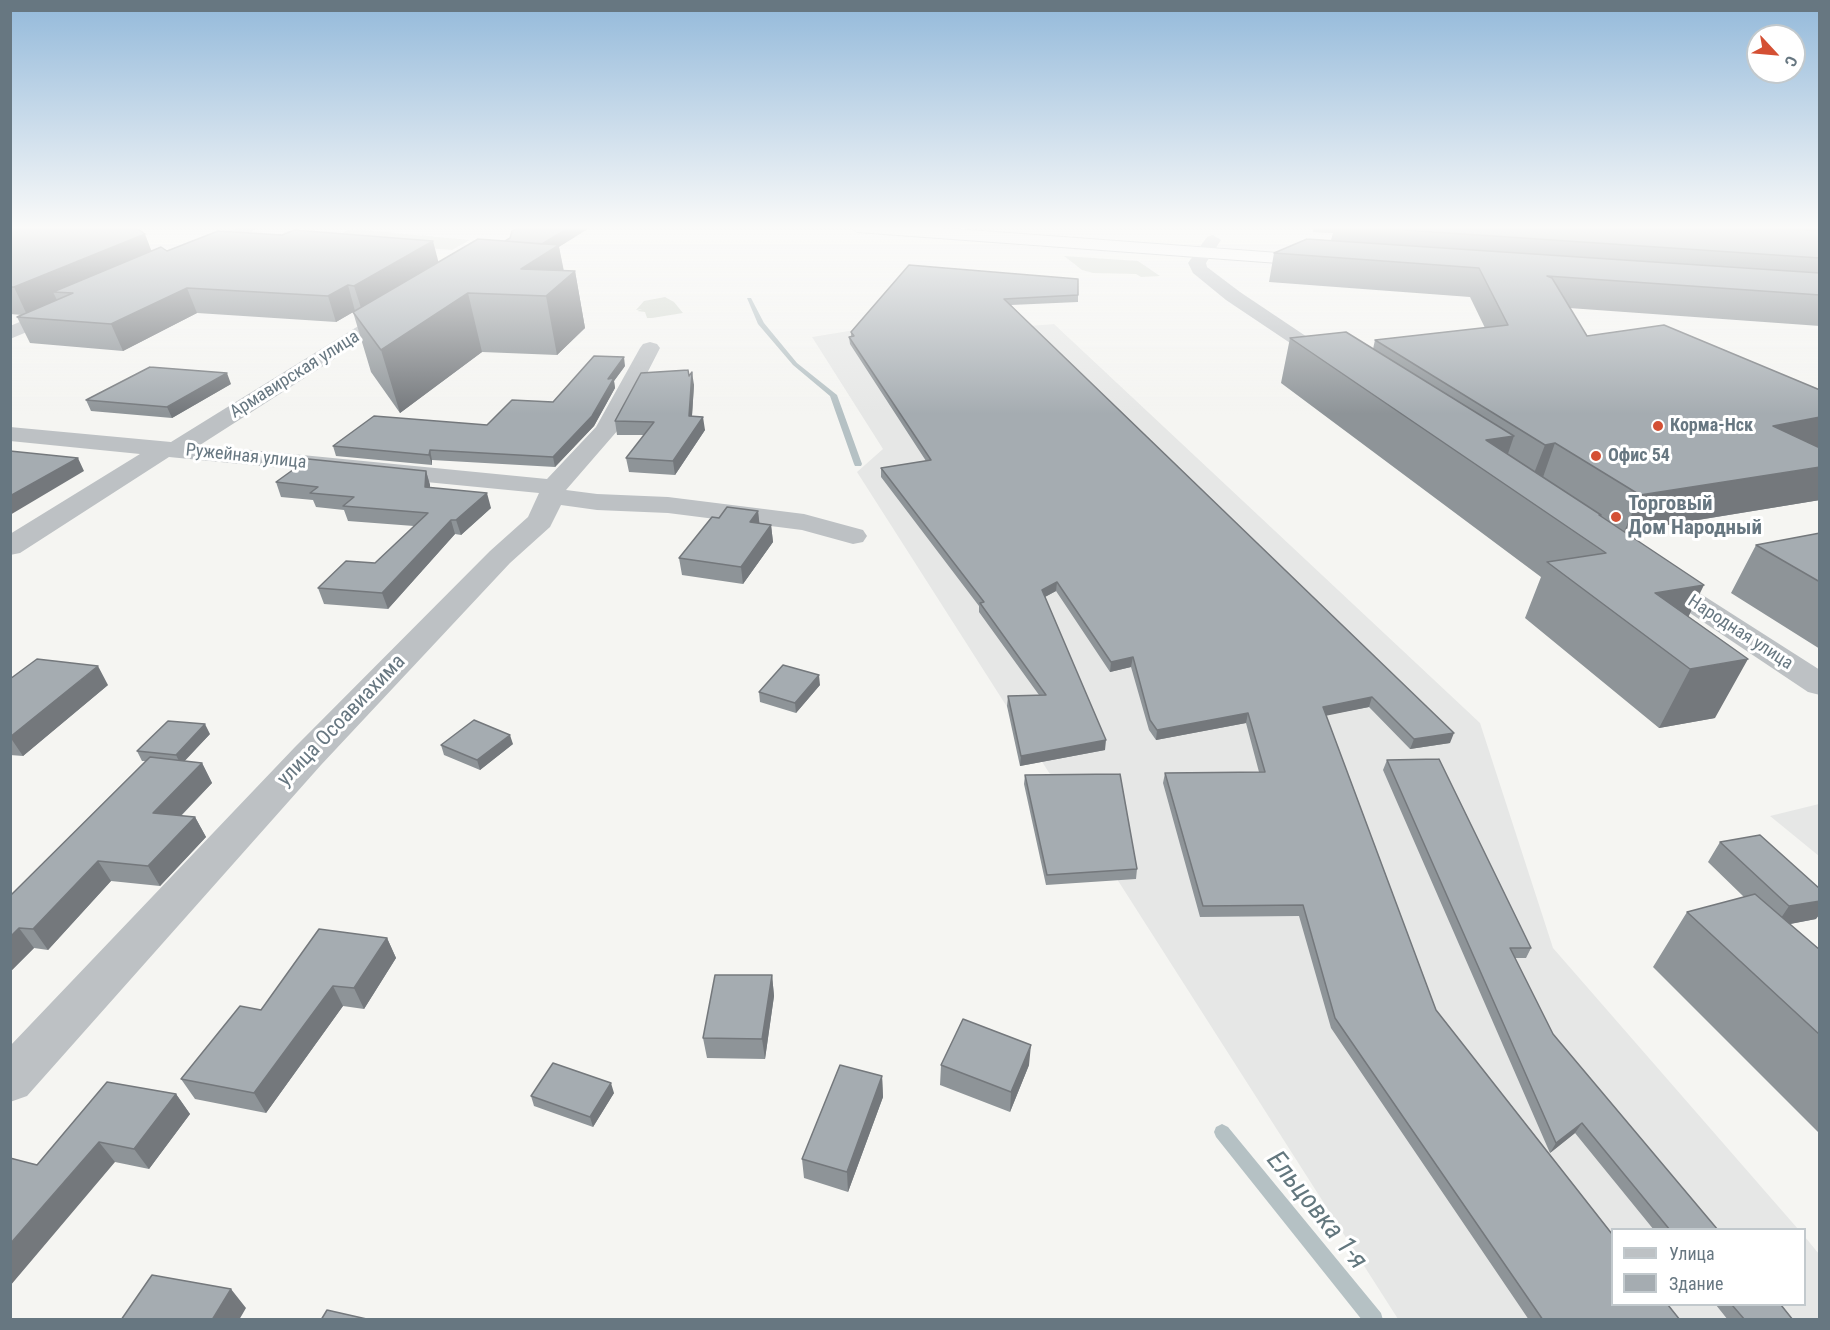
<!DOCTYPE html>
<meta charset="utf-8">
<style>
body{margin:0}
#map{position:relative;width:1830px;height:1330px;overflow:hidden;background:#f5f5f2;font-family:"Roboto Condensed",sans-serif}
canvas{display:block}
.frame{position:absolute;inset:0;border:12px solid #677781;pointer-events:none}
.legend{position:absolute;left:1611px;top:1228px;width:195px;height:78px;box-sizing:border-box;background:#fff;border:2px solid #c2c9cd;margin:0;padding:8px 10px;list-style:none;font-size:18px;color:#677781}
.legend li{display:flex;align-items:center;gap:12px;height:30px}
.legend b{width:30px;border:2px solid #c2c9cd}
.north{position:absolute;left:1746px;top:24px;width:60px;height:60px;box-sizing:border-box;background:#fff;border:2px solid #c2c9cd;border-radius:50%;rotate:116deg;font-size:16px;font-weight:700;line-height:24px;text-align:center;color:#677781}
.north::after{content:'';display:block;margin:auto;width:21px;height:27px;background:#d45034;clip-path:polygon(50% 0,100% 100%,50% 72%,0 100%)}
</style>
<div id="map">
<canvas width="1830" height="1330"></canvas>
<div class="frame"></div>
<ul class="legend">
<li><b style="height:8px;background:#bdc1c4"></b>Улица</li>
<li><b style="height:16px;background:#a5acb1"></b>Здание</li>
</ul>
<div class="north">С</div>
</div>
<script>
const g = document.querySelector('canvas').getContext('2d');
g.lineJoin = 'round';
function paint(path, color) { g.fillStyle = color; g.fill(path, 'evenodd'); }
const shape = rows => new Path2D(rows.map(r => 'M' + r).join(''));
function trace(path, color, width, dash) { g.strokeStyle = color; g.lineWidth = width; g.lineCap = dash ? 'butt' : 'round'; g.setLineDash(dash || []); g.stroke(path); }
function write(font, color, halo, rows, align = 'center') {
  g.font = font + ' "Roboto Condensed",sans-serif'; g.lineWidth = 6; g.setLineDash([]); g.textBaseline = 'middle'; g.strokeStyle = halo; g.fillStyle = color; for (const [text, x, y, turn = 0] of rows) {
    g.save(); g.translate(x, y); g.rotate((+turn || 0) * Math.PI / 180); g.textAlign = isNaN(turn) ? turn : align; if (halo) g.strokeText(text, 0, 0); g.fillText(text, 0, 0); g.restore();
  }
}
paint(shape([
 [897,323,993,329,1054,324,1480,723,1553,948,1798,1229,1612,1230,1612,1304,1804,1304,1805,1237,1819,1254,1819,1319,1398,1319,857,472,883,449,812,337],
 [1819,804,1820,804,1819,856,1770,816]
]), '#e6e7e6');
paint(shape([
 [351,229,470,240,452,250,326,240],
 [1064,256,1138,261,1160,276,1141,277,1136,274,1093,273,1082,270],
 [665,297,674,302,683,313,652,318,647,318,645,312,637,311,642,309,636,310,644,301]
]), '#d5dad2');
paint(shape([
 [747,298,751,298,764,323,797,363,837,395,862,464,861,466,855,466,854,464,830,396,793,365,758,324,747,298],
 [1222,1124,1228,1127,1381,1313,1383,1320,1362,1320,1216,1137,1214,1132,1216,1127,1222,1124]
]), '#b5c1c4');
const trunk = shape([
 [849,227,928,227,1319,256,1325,257,1328,261,1325,265,1319,266,857,232,849,227]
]);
trace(trunk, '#b0b4b7', 2);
paint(shape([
 [238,227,260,227,207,254,201,255,193,250,195,246,238,227],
 [1213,235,1221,240,1206,263,1207,267,1240,292,1340,359,1344,363,1340,367,1333,369,1326,367,1226,300,1193,273,1188,263,1207,237,1213,235],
 [63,304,70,306,73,310,70,314,10,339,10,326,63,304],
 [396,305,403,307,406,311,403,315,200,445,547,479,596,427,640,348,643,344,650,342,657,344,660,348,618,430,566,490,597,494,668,497,804,514,863,530,867,536,863,542,853,544,802,530,668,513,597,510,561,505,550,527,510,563,321,765,27,1096,10,1102,10,1046,295,747,490,551,528,517,539,493,169,457,20,553,10,555,10,534,140,454,10,441,10,427,171,442,389,307,396,305],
 [1658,570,1668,573,1820,670,1820,695,1808,692,1648,585,1643,579,1648,573,1658,570]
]), '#bdc1c4');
paint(trunk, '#fff');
paint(shape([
 [10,227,152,251,439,262,559,247,564,271,575,271,585,328,557,355,482,352,400,413,371,372,353,312,355,311,336,322,197,313,123,351,30,343,17,317,22,315,10,314],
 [1313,227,1756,227,1771,228,1768,227,1817,227,1816,231,1820,231,1820,326,1569,308,1587,336,1820,500,1625,532,1688,617,1715,718,1659,728,1525,618,1541,577,1281,383,1290,338,1373,349,1375,340,1485,328,1470,297,1269,282,1274,253,1331,240,1333,233,1313,232],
 [909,265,1078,295,1078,302,1011,305,1450,743,1410,749,1369,707,1326,715,1436,1010,1680,1320,1529,1320,1331,1028,1299,916,1200,917,1163,783,1165,773,1259,772,1246,723,1156,740,1149,730,1131,667,1110,672,1056,591,1045,597,1105,750,1020,766,1007,706,1008,696,1039,695,979,612,979,606,881,477,881,468,926,461,850,344,849,337,851,337,851,332],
 [625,366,614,381,615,388,594,426,555,467,432,460,432,465,336,456,333,446,487,425,553,402],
 [689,376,694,385,692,416,705,430,675,475,629,472,626,458,644,435,617,435,615,421],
 [231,384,172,418,91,411,86,400],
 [426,471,430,485,430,487,491,508,461,535,455,534,388,609,324,604,318,588,375,563,414,526,348,521,344,510,316,507,313,500,281,497,276,482],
 [758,511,759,523,771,525,773,542,743,584,682,575,679,558,719,518],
 [1820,533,1820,649,1731,593,1756,545],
 [10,679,108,685,23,756,10,755],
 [820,685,796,713,760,702,759,692],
 [210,734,184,761,202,763,212,783,181,816,195,817,206,837,160,886,111,881,48,950,34,948,10,972,10,896,146,761,142,761,137,751],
 [513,744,480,770,444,755,441,745],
 [1387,760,1531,948,1526,958,1515,958,1553,1034,1718,1230,1654,1230,1575,1133,1550,1153,1383,770],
 [1025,775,1137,869,1136,879,1046,885,1024,784],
 [1720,842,1816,919,1789,924,1820,950,1820,1134,1653,967,1687,912,1744,897,1708,862],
 [387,938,396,958,364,1009,343,1006,266,1113,195,1099,181,1079,261,1010],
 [772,975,774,996,765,1059,707,1058,703,1038],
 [941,1065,1029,1065,1010,1112,940,1085],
 [882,1076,883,1097,848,1192,804,1178,802,1159],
 [614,1093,593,1127,534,1106,531,1096],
 [176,1094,190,1114,149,1169,115,1162,37,1165],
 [1716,1305,1781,1305,1793,1320,1728,1320]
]), '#8e9498');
paint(shape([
 [570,227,591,227,559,247,565,279,575,271,585,328,557,355,546,296,521,269,522,256],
 [145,234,155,260,53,292,58,302,27,315,14,287],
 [433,241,439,264,362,311,354,286],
 [348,285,355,311,336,322,328,296],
 [187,288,197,313,123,351,111,324],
 [468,293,482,352,400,413,381,350],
 [624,357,625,366,614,381,615,388,594,426,555,467,553,457],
 [692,372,694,385,691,430,689,416],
 [227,373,231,384,172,418,167,407],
 [703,417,705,430,675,475,673,461],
 [1820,417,1820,449,1773,426],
 [1514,436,1499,480,1486,440],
 [1555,443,1542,480,1531,481,1545,445],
 [430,450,432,460,432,465,429,455],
 [78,458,84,471,10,515,10,496],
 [1820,467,1820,500,1624,532,1640,495],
 [426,471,430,485,429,501,425,487],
 [487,493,491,508,461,535,456,520],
 [758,511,760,528,750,522],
 [451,520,455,534,388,609,382,593],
 [771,525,773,542,743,584,741,567],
 [1057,582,1056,591,1041,599,1042,590],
 [1704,585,1676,642,1655,593],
 [1133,657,1131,667,1110,672,1111,662],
 [1748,659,1715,718,1659,728,1690,669],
 [98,666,108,685,23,756,10,737],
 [819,675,820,685,796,713,795,703],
 [1372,697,1369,707,1320,717,1323,707],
 [1248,713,1246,723,1156,740,1157,730],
 [205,724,210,734,181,765,176,755],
 [1454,733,1450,743,1410,749,1414,739],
 [510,735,513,744,480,770,477,760],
 [1106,740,1105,750,1020,766,1021,756],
 [202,763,212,783,164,833,153,813],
 [195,817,206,837,160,886,148,866],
 [98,861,111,881,48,950,33,929],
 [1820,901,1820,914,1816,919,1775,927,1789,906],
 [19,928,34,948,10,972,10,937],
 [387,938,396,958,364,1009,354,988],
 [772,975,774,996,765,1059,762,1039],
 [333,986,343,1006,266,1113,254,1093],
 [1031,1045,1029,1065,1010,1112,1011,1092],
 [882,1076,883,1097,848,1192,847,1172],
 [611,1083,614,1093,593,1127,590,1117],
 [176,1094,190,1114,149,1169,134,1149],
 [1582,1123,1575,1133,1550,1153,1556,1143],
 [99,1142,115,1162,10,1286,10,1244],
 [231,1289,246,1308,239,1320,212,1320]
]), '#74787c');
const building = shape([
 [10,227,135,227,145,234,14,287,10,287,10,227],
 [520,227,570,227,542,244,505,241,510,238,512,231,520,227],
 [1359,227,1756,227,1820,231,1820,258,1359,227],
 [294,230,433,241,354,286,348,285,328,296,187,288,111,324,17,317,73,293,53,292,161,247,167,251,218,231,282,235,294,230],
 [478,239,559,245,521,269,575,271,546,296,468,293,381,350,353,312,478,239],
 [1307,239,1820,273,1820,295,1547,276,1552,278,1587,336,1664,325,1820,390,1820,417,1773,426,1820,448,1820,467,1640,495,1555,443,1545,445,1375,340,1508,325,1479,268,1274,253,1307,239],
 [909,265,1078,279,1078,295,1004,299,1454,733,1414,739,1372,697,1323,707,1436,1010,1612,1234,1612,1305,1668,1305,1680,1320,1543,1320,1335,1018,1303,905,1203,906,1165,773,1265,772,1248,713,1157,730,1150,720,1133,657,1111,662,1057,582,1042,590,1106,740,1021,756,1008,696,1046,695,980,603,984,602,881,468,931,460,849,337,854,336,851,332,909,265],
 [1346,332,1514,436,1486,440,1601,515,1599,515,1704,585,1655,593,1748,659,1690,669,1547,562,1606,553,1290,338,1346,332],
 [594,356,624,357,608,379,614,378,592,416,553,457,430,450,429,455,333,446,374,416,487,425,512,400,553,402,594,356],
 [150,367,227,373,167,407,86,400,150,367],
 [688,370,689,376,692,372,689,416,703,417,673,461,626,458,654,422,615,421,641,373,688,370],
 [10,451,78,458,10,496,10,451],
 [308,459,426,471,425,487,487,493,456,520,451,520,382,593,318,588,346,561,375,563,428,513,343,506,354,497,310,493,318,487,276,482,308,459],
 [727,507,758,511,750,522,771,525,741,567,679,558,712,517,719,518,727,507],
 [1820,533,1820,582,1756,545,1820,533],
 [37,659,98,666,10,737,10,679,37,659],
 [783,665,819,675,795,703,759,692,783,665],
 [474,720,510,735,477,760,441,745,474,720],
 [168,721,205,724,176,755,137,751,168,721],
 [150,757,202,763,153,813,195,817,148,866,98,861,33,929,19,928,10,937,10,896,150,757],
 [1439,759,1531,948,1510,948,1553,1034,1718,1230,1670,1230,1582,1123,1556,1143,1387,760,1439,759],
 [1120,774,1137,869,1047,875,1025,775,1120,774],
 [1760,835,1820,889,1820,901,1789,906,1720,842,1760,835],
 [1755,894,1820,950,1820,1035,1687,912,1755,894],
 [319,929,387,938,354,988,333,986,254,1093,181,1079,240,1006,261,1010,319,929],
 [715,975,772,975,762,1039,703,1038,715,975],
 [963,1019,1031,1045,1011,1092,941,1065,963,1019],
 [553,1063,611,1083,590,1117,531,1096,553,1063],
 [840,1065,882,1076,847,1172,802,1159,840,1065],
 [107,1082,176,1094,134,1149,99,1142,10,1244,10,1158,37,1165,107,1082],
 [152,1275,231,1289,212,1320,121,1320,152,1275],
 [1732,1305,1781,1305,1793,1320,1745,1320,1732,1305],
 [327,1310,371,1320,321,1320,327,1310]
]);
paint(building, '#a5acb1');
trace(building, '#74787c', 1.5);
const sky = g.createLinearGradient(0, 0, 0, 414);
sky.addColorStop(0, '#93b9da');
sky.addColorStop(0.55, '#fafaf9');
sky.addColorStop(1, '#fafaf900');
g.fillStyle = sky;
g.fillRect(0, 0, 1830, 414);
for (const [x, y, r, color] of [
 [1658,426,6,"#d45034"],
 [1596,456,6,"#d45034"],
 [1616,517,6,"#d45034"]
]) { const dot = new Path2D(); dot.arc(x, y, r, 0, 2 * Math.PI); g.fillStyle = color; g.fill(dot); trace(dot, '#fff', 2); }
write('18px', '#677781', '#fff', [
 ["Армавирская улица",295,375,-32],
 ["Ружейная улица",246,457,6],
 ["Народная улица",1740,633,33]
]);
write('bold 18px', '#677781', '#fff', [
 ["Корма-Нск",1670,426],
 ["Офис 54",1608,456]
], 'left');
write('bold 21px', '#677781', '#fff', [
 ["Торговый",1628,505],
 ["Дом Народный",1628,529]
], 'left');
write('21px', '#677781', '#fff', [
 ["улица Осоавиахима",342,721,-46]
]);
write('italic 27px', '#63777e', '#fff', [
 ["Ельцовка 1-я",1316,1211,51]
]);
</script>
